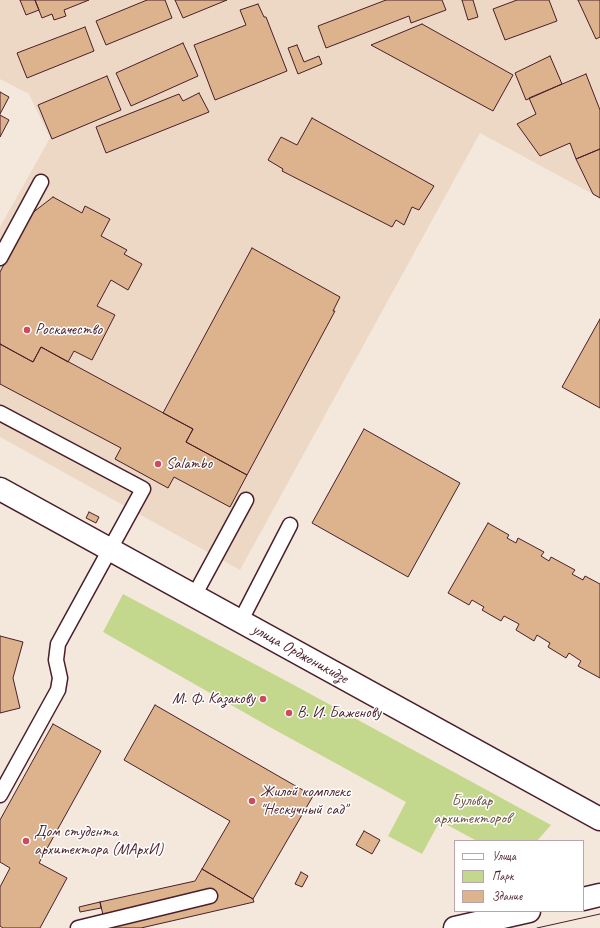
<!DOCTYPE html>
<meta charset="utf-8">
<style>
body{margin:0}
#map{position:relative;width:600px;height:928px;overflow:hidden;background:#f4e8dd;font-family:Caveat,sans-serif}
canvas{display:block}
.legend{position:absolute;left:454px;top:840px;width:130px;height:72px;box-sizing:border-box;background:#fff;border:1px solid #b7a5aa;margin:0;padding:5px 7px;list-style:none;font-size:12px;color:#4a1f2b}
.legend li{display:flex;align-items:center;gap:8px;height:20px}
.legend b{width:20px;border:1px solid #b7a5aa}
</style>
<div id="map">
<canvas width="600" height="928"></canvas>
<ul class="legend">
<li><b style="height:5px;background:#fff"></b>Улица</li>
<li><b style="height:11px;background:#c4d88d"></b>Парк</li>
<li><b style="height:11px;background:#dcb38d"></b>Здание</li>
</ul>
</div>
<script>
const g = document.querySelector('canvas').getContext('2d');
g.lineJoin = 'round';
function paint(path, color) { g.fillStyle = color; g.fill(path, 'evenodd'); }
const shape = rows => new Path2D(rows.map(r => 'M' + r).join(''));
function trace(path, color, width, dash) { g.strokeStyle = color; g.lineWidth = width; g.lineCap = dash ? 'butt' : 'round'; g.setLineDash(dash || []); g.stroke(path); }
function write(font, color, halo, rows, align = 'center') {
  g.font = font + ' Caveat,sans-serif'; g.lineWidth = 3; g.setLineDash([]); g.textBaseline = 'middle'; g.strokeStyle = halo; g.fillStyle = color; for (const [text, x, y, turn = 0] of rows) {
    g.save(); g.translate(x, y); g.rotate((+turn || 0) * Math.PI / 180); g.textAlign = isNaN(turn) ? turn : align; if (halo) g.strokeText(text, 0, 0); g.fillText(text, 0, 0); g.restore();
  }
}
paint(shape([
 [0,0,600,0,600,198,480,133,240,570,0,437,0,227,50,138,29,94,0,79]
]), '#edd8c5');
paint(shape([
 [123,594,292,684,551,825,537,841,477,841,440,821,422,854,388,836,406,802,268,726,103,632]
]), '#c4d88d');
const building = shape([
 [20,0,35,0,39,10,26,15,20,0],
 [35,0,89,0,64,10,66,16,54,20,52,14,42,18,35,0],
 [147,0,165,0,172,18,106,45,96,21,147,0],
 [175,0,227,0,183,18,175,0],
 [386,0,442,0,446,10,411,23,409,16,326,48,318,26,386,0],
 [462,0,473,0,478,17,468,20,462,0],
 [517,0,549,0,557,21,505,40,493,9,517,0],
 [578,0,600,0,600,37,596,39,578,0],
 [258,4,264,17,266,17,287,71,215,100,194,45,246,25,240,10,258,4],
 [422,24,513,75,493,111,371,45,422,24],
 [85,27,94,51,27,78,17,53,85,27],
 [183,43,198,76,131,106,116,73,183,43],
 [297,45,304,62,319,56,322,64,298,74,288,48,297,45],
 [550,56,562,84,526,100,515,73,550,56],
 [586,74,600,110,600,149,576,159,570,143,540,156,517,124,536,114,529,98,586,74],
 [107,76,121,110,52,139,38,105,107,76],
 [0,92,9,97,0,114,0,92],
 [199,93,209,112,106,153,96,127,179,94,183,101,199,93],
 [0,115,9,120,0,137,0,115],
 [312,118,434,186,419,210,412,207,404,225,396,220,392,227,282,171,283,169,268,160,281,137,297,145,312,118],
 [600,149,600,198,593,194,576,159,600,149],
 [53,197,82,213,85,206,110,219,101,236,127,250,124,254,142,264,128,290,111,280,97,306,115,315,92,360,74,351,68,362,41,347,33,362,0,344,0,272,31,214,53,197],
 [252,248,340,297,333,311,335,311,247,475,186,442,193,429,163,413,252,248],
 [600,319,600,408,562,387,600,319],
 [0,344,33,362,41,347,193,429,186,442,247,475,230,507,174,477,168,488,115,459,121,448,0,384,0,344],
 [364,429,460,483,408,577,312,523,364,429],
 [89,512,99,517,96,523,86,518,89,512],
 [488,523,509,535,507,538,516,543,518,538,544,552,541,556,549,561,551,557,575,570,572,574,583,580,585,576,600,584,600,678,578,666,581,661,569,653,566,658,548,647,550,643,537,635,534,641,516,630,519,624,504,616,501,621,482,610,484,607,472,600,469,605,448,593,488,523],
 [0,636,23,642,13,678,20,708,0,713,0,636],
 [155,705,313,796,253,899,202,869,230,821,124,760,155,705],
 [53,724,101,751,39,863,67,878,40,928,3,928,0,926,0,887,10,868,0,862,0,820,53,724],
 [364,831,380,840,372,854,356,845,364,831],
 [202,869,253,899,254,902,141,928,106,928,100,902,195,881,202,869],
 [301,872,308,876,302,887,295,884,301,872],
 [100,902,101,908,80,912,79,907,100,902]
]);
paint(building, '#dcb38d');
trace(building, '#4a1f2b', 1);
const service = shape([
 [0,258,41,182],
 [0,413,143,489,58,644,56,660,60,678,58,690,0,795],
 [194,596,246,500],
 [240,622,290,525],
 [78,928,210,896]
]);
const minor = shape([
 [0,489,600,819]
]);
const secondary = shape([
 [583,899,600,895],
 [455,928,529,911]
]);
trace(service, '#4a1f2b', 17);
trace(minor, '#4a1f2b', 25);
trace(secondary, '#4a1f2b', 25);
trace(service, '#fff', 14);
trace(minor, '#fff', 22);
trace(secondary, '#fff', 22);
trace(shape([
 [537,928,600,914]
]), '#4a1f2b', 1);
for (const [x, y, r, color] of [
 [27,330,4,"#d1495b"],
 [158,464,4,"#d1495b"],
 [263,699,4,"#d1495b"],
 [289,713,4,"#d1495b"],
 [252,801,4,"#d1495b"],
 [26,841,4,"#d1495b"]
]) { const dot = new Path2D(); dot.arc(x, y, r, 0, 2 * Math.PI); g.fillStyle = color; g.fill(dot); trace(dot, '#fff', 1.5); }
write('16px', '#4a1f2b', '#fff', [
 ["Роскачество",35,330],
 ["Salambo",166,464],
 ["М. Ф. Казакову",255,699,"right"],
 ["В. И. Баженову",297,713],
 ["Жилой комплекс",260,792],
 ["\"Нескучный сад\"",260,810],
 ["Дом студента",34,832],
 ["архитектора (МАрхИ)",34,850]
], 'left');
write('16px', '#4a1f2b', '#fff', [
 ["улица Орджоникидзе",300,654,29]
]);
write('16px', '#6f5648', '#fff', [
 ["Бульвар",472,801],
 ["архитекторов",472,819]
]);
</script>
